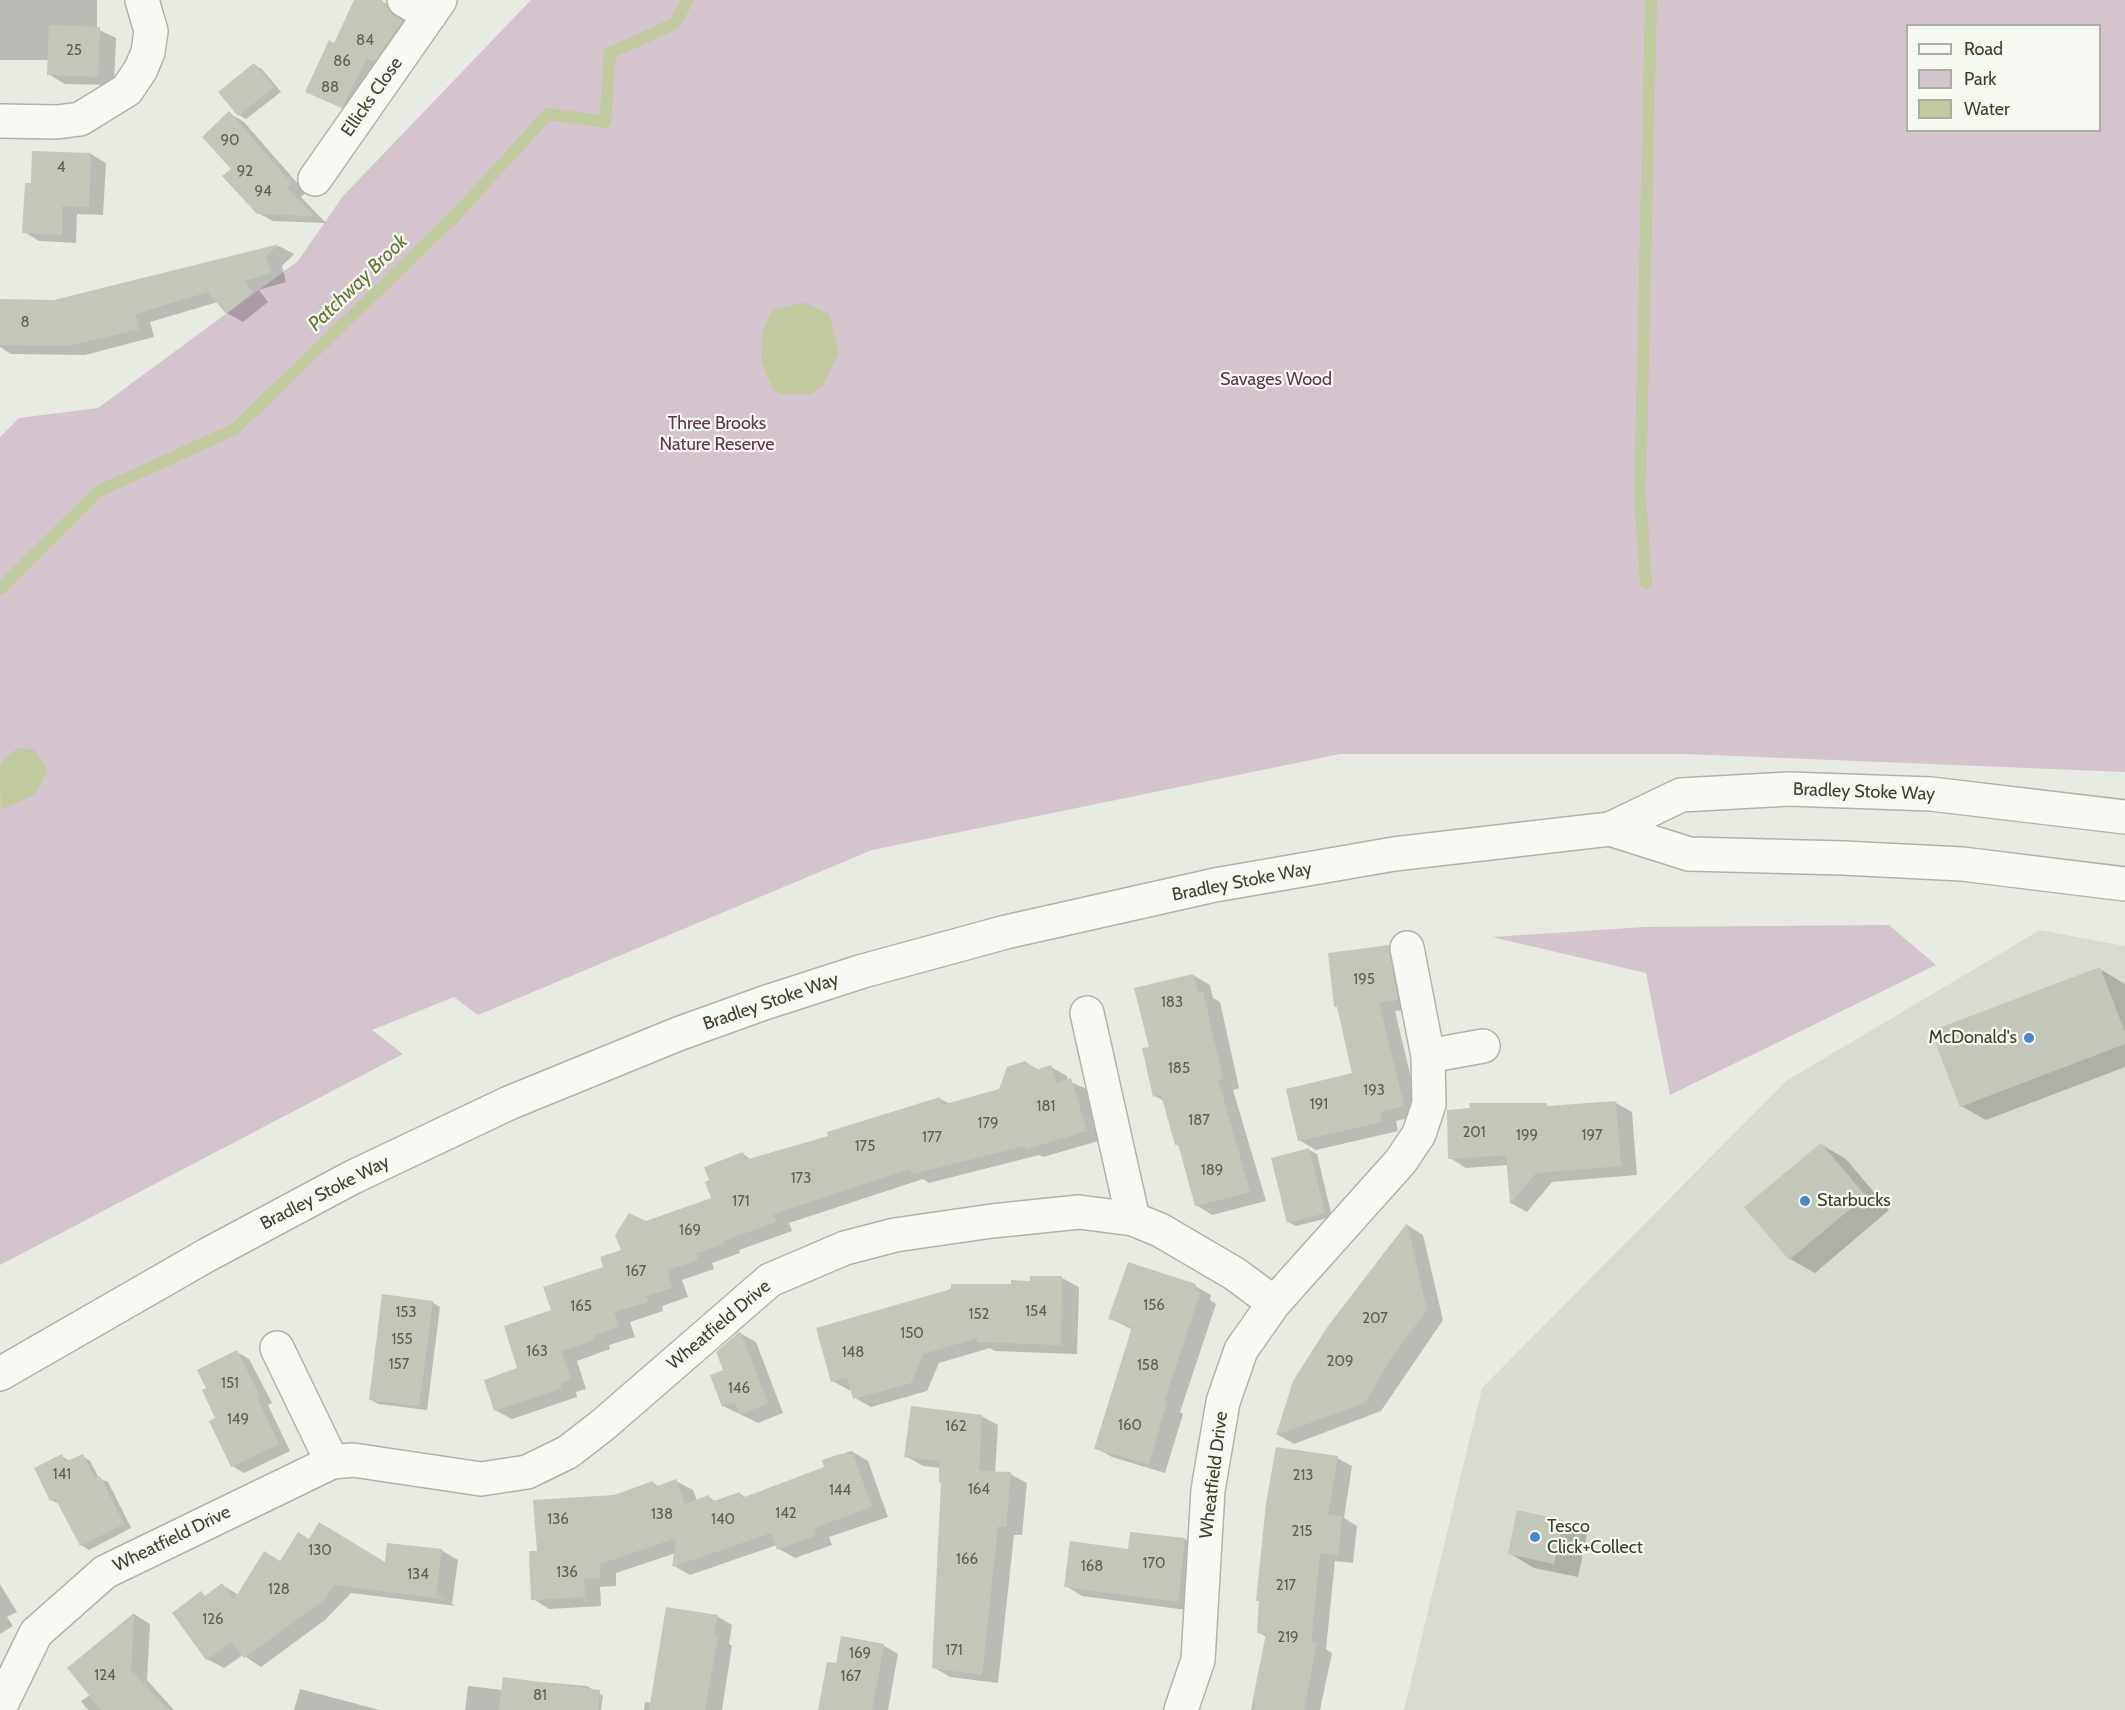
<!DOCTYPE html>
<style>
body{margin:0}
#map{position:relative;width:2125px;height:1710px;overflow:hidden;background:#e8ebe2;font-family:Cabin,sans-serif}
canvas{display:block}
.legend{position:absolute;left:1906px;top:24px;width:195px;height:108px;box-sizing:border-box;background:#f6f8f2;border:2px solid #abafa2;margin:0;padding:8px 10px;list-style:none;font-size:18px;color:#3a422a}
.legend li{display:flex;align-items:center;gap:12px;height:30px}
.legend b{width:30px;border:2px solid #abafa2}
</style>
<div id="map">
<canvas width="2125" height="1710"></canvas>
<ul class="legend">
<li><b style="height:8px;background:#f7f9f5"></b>Road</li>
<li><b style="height:16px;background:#d4c4cd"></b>Park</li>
<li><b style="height:16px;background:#c1ca9e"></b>Water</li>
</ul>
</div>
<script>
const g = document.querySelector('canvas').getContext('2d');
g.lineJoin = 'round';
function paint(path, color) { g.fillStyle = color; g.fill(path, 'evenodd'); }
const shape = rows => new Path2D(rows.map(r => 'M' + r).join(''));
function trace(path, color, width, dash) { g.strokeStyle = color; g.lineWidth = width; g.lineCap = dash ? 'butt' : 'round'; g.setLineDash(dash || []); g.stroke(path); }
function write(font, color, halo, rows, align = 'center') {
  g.font = font + ' Cabin,sans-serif'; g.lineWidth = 4.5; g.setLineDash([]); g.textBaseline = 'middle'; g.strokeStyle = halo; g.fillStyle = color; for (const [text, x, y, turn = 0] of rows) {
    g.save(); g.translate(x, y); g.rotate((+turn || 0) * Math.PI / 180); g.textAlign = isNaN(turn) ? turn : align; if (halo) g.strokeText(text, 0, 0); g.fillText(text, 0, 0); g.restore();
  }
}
paint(shape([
 [2040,930,2125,946,2125,1710,1404,1710,1482,1388,1786,1081]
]), '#d8dcd0');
paint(shape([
 [531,0,2125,0,2125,772,1686,754,1340,754,872,850,478,1015,454,997,372,1030,403,1054,0,1265,0,437,19,418,98,408,298,261,343,196],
 [1908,26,2100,26,2100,130,1908,130],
 [1889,925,1936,965,1670,1095,1646,973,1492,937,1644,927]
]), '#d4c4cd');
paint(shape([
 [803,302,829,314,839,353,823,385,811,394,782,394,774,391,761,362,762,332,772,311],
 [18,748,35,750,48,771,34,795,1,810,0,766,4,758]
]), '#c1ca9e');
paint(shape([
 [0,0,97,0,97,29,116,38,114,85,65,84,48,74,49,60,0,60],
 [355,0,378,0,385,3,402,13,404,21,418,31,359,116,307,92,335,45],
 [254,65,262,69,281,92,246,119,239,115],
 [229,113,244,122,306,193,301,197,326,223,273,221,258,213,233,169],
 [34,152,91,154,106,163,103,215,77,214,76,243,39,241,24,232,32,185],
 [279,246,294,254,282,266,286,282,259,290,268,302,243,322,227,313,218,302,150,322,154,337,85,355,11,354,0,347,0,301,54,301],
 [1389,947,1405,957,1414,1009,1395,1011,1420,1115,1396,1121,1398,1131,1316,1150,1299,1140,1354,1074,1339,1008,1336,1006],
 [2100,969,2125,984,2125,1067,1986,1120,1961,1106],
 [1193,975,1210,985,1213,998,1220,1002,1239,1088,1233,1090,1266,1201,1212,1215,1196,1205,1181,1147,1176,1144,1164,1101,1155,1096,1151,1048],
 [1025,1062,1039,1070,1051,1067,1067,1076,1068,1081,1087,1089,1102,1140,1043,1157,1039,1155,929,1183,923,1179,789,1223,792,1231,739,1250,740,1253,712,1263,714,1269,682,1280,688,1297,662,1306,663,1311,630,1322,635,1337,609,1345,610,1349,577,1361,586,1389,576,1392,577,1397,512,1419,495,1410,553,1311,623,1251,646,1222,713,1199,743,1154,752,1160,830,1137,940,1099,950,1104,1000,1090],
 [1616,1103,1632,1112,1637,1175,1552,1182,1527,1212,1511,1203,1508,1165,1466,1168,1450,1158,1471,1110],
 [1822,1145,1846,1159,1889,1210,1815,1273,1790,1259],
 [1309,1150,1317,1154,1332,1217,1296,1226,1288,1222],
 [1407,1225,1423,1235,1443,1320,1381,1411,1294,1444,1278,1435,1294,1382],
 [1031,1277,1062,1278,1079,1287,1077,1354,995,1351,990,1348,939,1363,927,1391,871,1407,855,1398,852,1389,849,1390,832,1381,1012,1286,1031,1282],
 [1195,1286,1211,1295,1210,1300,1216,1304,1180,1412,1183,1414,1165,1473,1112,1457,1096,1448,1133,1330,1110,1318],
 [432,1302,440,1307,427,1410,378,1404,370,1399],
 [740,1333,756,1342,783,1413,758,1423,723,1406,725,1371],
 [237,1352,249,1359,272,1403,268,1405,290,1451,244,1473,232,1466,208,1389],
 [981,1416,998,1425,995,1473,1010,1474,1027,1483,1022,1535,1014,1535,998,1683,950,1677,933,1667,943,1484,940,1483,941,1468,923,1466,906,1456],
 [851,1451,868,1461,888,1517,829,1537,832,1545,795,1558,779,1549,777,1545,690,1575,674,1566,676,1553,616,1573,616,1586,600,1587,601,1606,549,1609,533,1599,538,1552,614,1497,653,1483,660,1487,676,1481,693,1490,697,1501,709,1497,716,1502,739,1493,747,1498,826,1468,824,1461],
 [62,1456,69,1461,83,1456,90,1461,99,1478,108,1482,131,1528,89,1550,81,1545,59,1504,51,1500],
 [1337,1458,1352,1466,1344,1518,1357,1526,1353,1563,1335,1561,1326,1649,1332,1653,1320,1710,1251,1710,1267,1637,1258,1632,1260,1602,1257,1600],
 [1563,1521,1587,1535,1578,1577,1534,1568,1509,1553],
 [1185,1539,1201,1549,1194,1611,1082,1596,1066,1586,1129,1550],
 [310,1541,386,1564,441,1550,458,1560,452,1604,456,1606,351,1593,325,1620,261,1667,243,1655,224,1668,207,1659,201,1593,207,1597,222,1585,239,1595],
 [0,1584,17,1612,7,1617,13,1626,0,1634],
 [134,1614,150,1624,147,1680,174,1710,88,1710,81,1701,90,1695,69,1668],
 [717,1616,732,1625,729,1644,732,1646,722,1710,644,1710,645,1702,652,1703],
 [883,1645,898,1654,888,1710,820,1710,838,1665],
 [505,1679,587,1686,603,1696,601,1710,465,1710,468,1686,503,1690],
 [300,1689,380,1710,294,1710]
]), '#0003');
trace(shape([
 [1646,583,1640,495,1651,0],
 [0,589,99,491,235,429,456,215,548,114,605,122,610,53,674,24,688,0]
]), '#c1ca9e', 12);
paint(shape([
 [354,0,382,0,394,16,403,21,374,61,367,58,342,108,305,92,329,40,334,43],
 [49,25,100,27,98,77,47,75],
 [254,63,274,87,238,116,218,92],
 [229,111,292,184,287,188,314,216,257,214,222,176,231,169,202,137],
 [32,151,91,153,89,207,62,206,62,235,22,233,25,183,31,183],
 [279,244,266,256,271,273,244,281,253,292,226,314,208,292,135,314,139,329,69,346,0,345,0,299,54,300],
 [1389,945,1398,1000,1379,1002,1404,1106,1380,1112,1382,1122,1298,1141,1286,1089,1352,1073,1337,1007,1334,1007,1328,953],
 [2100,967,2125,1032,2125,1044,1960,1107,1931,1031],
 [1193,974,1198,992,1203,991,1223,1079,1218,1080,1250,1192,1195,1206,1178,1144,1175,1145,1161,1095,1153,1097,1142,1048,1149,1047,1134,988],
 [1025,1061,1036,1070,1051,1065,1056,1083,1071,1078,1087,1131,1026,1149,1025,1146,912,1174,910,1169,773,1214,776,1222,723,1241,724,1244,696,1253,698,1260,667,1270,672,1288,646,1296,648,1302,614,1312,619,1327,593,1336,595,1340,561,1351,571,1380,560,1383,562,1388,494,1411,484,1380,517,1368,504,1326,551,1310,543,1287,603,1267,600,1257,621,1250,615,1235,629,1213,646,1221,711,1198,705,1182,709,1180,704,1167,743,1152,745,1160,828,1136,827,1132,940,1097,942,1105,999,1089,1007,1067],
 [1616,1101,1621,1166,1536,1173,1510,1204,1506,1155,1448,1159,1447,1110,1470,1108,1469,1103,1547,1103,1547,1106],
 [1821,1143,1866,1196,1789,1260,1744,1207],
 [1309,1148,1325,1213,1287,1223,1271,1158],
 [1407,1223,1427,1310,1389,1361,1365,1403,1276,1435,1293,1381,1328,1326],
 [1128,1262,1196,1284,1194,1290,1200,1293,1164,1402,1167,1403,1149,1464,1094,1449,1132,1327,1108,1319],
 [1030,1276,1062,1276,1061,1345,977,1342,977,1338,923,1354,911,1383,853,1399,847,1377,831,1382,816,1328,951,1289,951,1284,1011,1284,1011,1280,1030,1281],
 [382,1294,433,1301,419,1406,369,1400],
 [740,1331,768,1403,740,1415,735,1402,722,1407,710,1375,723,1370,716,1352],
 [237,1350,260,1396,257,1398,279,1444,231,1467,209,1421,215,1418,202,1390,206,1388,197,1370],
 [911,1406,982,1415,979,1471,1011,1472,1006,1527,998,1526,982,1675,932,1668,941,1483,939,1483,939,1461,904,1457],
 [1276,1447,1338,1456,1328,1515,1342,1516,1338,1555,1320,1553,1311,1642,1317,1643,1304,1710,1254,1710,1256,1704,1252,1703,1266,1634,1257,1633,1259,1601,1256,1601,1266,1503],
 [62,1454,65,1462,83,1454,95,1479,100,1476,124,1524,80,1546,55,1498,50,1501,34,1468],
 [840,1454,853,1454,872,1507,814,1528,816,1535,777,1550,771,1533,672,1567,676,1538,600,1564,600,1578,584,1579,585,1597,531,1600,529,1551,537,1551,533,1500,614,1495,653,1481,655,1487,676,1479,685,1504,709,1495,711,1502,740,1492,742,1498,824,1467,822,1460],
 [1517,1510,1563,1520,1554,1564,1508,1554],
 [319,1522,385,1562,387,1543,442,1549,436,1594,445,1599,334,1585,324,1600,244,1658,232,1642,206,1660,172,1613,201,1591,205,1596,222,1583,234,1600,264,1551,280,1561,298,1532,309,1539],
 [1130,1532,1185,1538,1178,1602,1064,1587,1070,1541,1128,1549],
 [666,1607,718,1615,714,1635,718,1636,705,1710,649,1710],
 [134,1613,131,1670,168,1710,101,1710,67,1668],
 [841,1636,884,1644,872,1710,818,1710,827,1662,836,1663],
 [503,1677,600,1690,598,1710,499,1710]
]), '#c3c7ba');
const minor = shape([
 [404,0,430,15],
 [0,121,57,122,80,119,127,90,141,69,148,52,151,31,142,0],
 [315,179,440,0],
 [1087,1013,1133,1219],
 [1428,1056,1483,1046],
 [277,1348,332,1462],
 [0,1707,36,1633,105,1572,332,1462,353,1460,481,1479,527,1472,568,1452,604,1424,770,1280,845,1248,895,1235,992,1221,1079,1212,1133,1219,1160,1230,1235,1274,1274,1303],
 [1181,1710,1198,1660,1208,1490,1223,1402,1241,1350,1274,1303,1401,1161,1419,1134,1429,1104,1428,1056,1407,948]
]);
const tertiary = shape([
 [1610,829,1689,854,1843,858,1962,864,2125,884],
 [0,1374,207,1255,353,1177,509,1103,678,1034,764,1003,863,971,1006,932,1215,885,1394,854,1610,829,1681,795,1789,789,1931,794,2125,817]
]);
trace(minor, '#b0b5a7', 36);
trace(tertiary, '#b0b5a7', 36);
trace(minor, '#f7f9f5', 33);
trace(tertiary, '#f7f9f5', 33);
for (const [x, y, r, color] of [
 [2029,1038,6,"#4a85cd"],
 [1805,1201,6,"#4a85cd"],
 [1535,1537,6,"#4a85cd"]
]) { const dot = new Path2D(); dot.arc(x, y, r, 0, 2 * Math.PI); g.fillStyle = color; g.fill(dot); trace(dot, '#f6f8f2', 2); }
write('15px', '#5c634e', null, [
 ["84",365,41],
 ["25",74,51],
 ["86",342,62],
 ["88",330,88],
 ["90",230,141],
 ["4",61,168],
 ["92",245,172],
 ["94",263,192],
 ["8",25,323],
 ["195",1364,980],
 ["183",1172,1003],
 ["185",1179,1069],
 ["193",1374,1091],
 ["191",1319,1105],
 ["181",1046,1107],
 ["187",1199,1121],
 ["179",988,1124],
 ["201",1474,1133],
 ["199",1527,1136],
 ["197",1592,1136],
 ["177",932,1138],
 ["175",865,1147],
 ["189",1212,1171],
 ["173",801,1179],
 ["171",741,1202],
 ["169",690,1231],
 ["167",636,1272],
 ["156",1154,1306],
 ["165",581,1307],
 ["154",1036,1312],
 ["153",406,1313],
 ["152",979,1315],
 ["207",1375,1319],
 ["150",912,1334],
 ["155",402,1340],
 ["163",537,1352],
 ["148",853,1353],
 ["209",1340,1362],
 ["157",399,1365],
 ["158",1148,1366],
 ["151",230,1384],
 ["146",739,1389],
 ["149",238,1420],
 ["160",1130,1426],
 ["162",956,1427],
 ["141",62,1475],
 ["213",1303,1476],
 ["164",979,1490],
 ["144",840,1491],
 ["142",786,1514],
 ["138",662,1515],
 ["136",558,1520],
 ["140",723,1520],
 ["215",1302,1532],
 ["130",320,1551],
 ["166",967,1560],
 ["170",1154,1564],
 ["168",1092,1567],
 ["136",567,1573],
 ["134",418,1575],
 ["217",1286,1586],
 ["128",279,1590],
 ["126",213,1620],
 ["219",1288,1638],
 ["171",954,1651],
 ["169",860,1654],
 ["124",105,1676],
 ["167",851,1677],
 ["81",540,1696]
]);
write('18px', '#3a422a', '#f6f8f2', [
 ["Ellicks Close",372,97,-55],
 ["Bradley Stoke Way",1864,792,2],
 ["Bradley Stoke Way",1242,882,-11],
 ["Bradley Stoke Way",771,1002,-19],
 ["Bradley Stoke Way",325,1193,-27],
 ["Wheatfield Drive",719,1325,-40],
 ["Wheatfield Drive",1214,1475,-83],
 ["Wheatfield Drive",172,1539,-26]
]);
write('18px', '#5e384b', '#f6f8f2', [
 ["Savages Wood",1276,380],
 ["Three Brooks",717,424],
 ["Nature Reserve",717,445]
]);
write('18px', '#3a422a', '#f6f8f2', [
 ["McDonald's",2017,1038,"right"],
 ["Starbucks",1817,1201],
 ["Tesco",1547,1527],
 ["Click+Collect",1547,1548]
], 'left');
write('italic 20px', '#667635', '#f6f8f2', [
 ["Patchway Brook",358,283,-44]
]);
</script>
